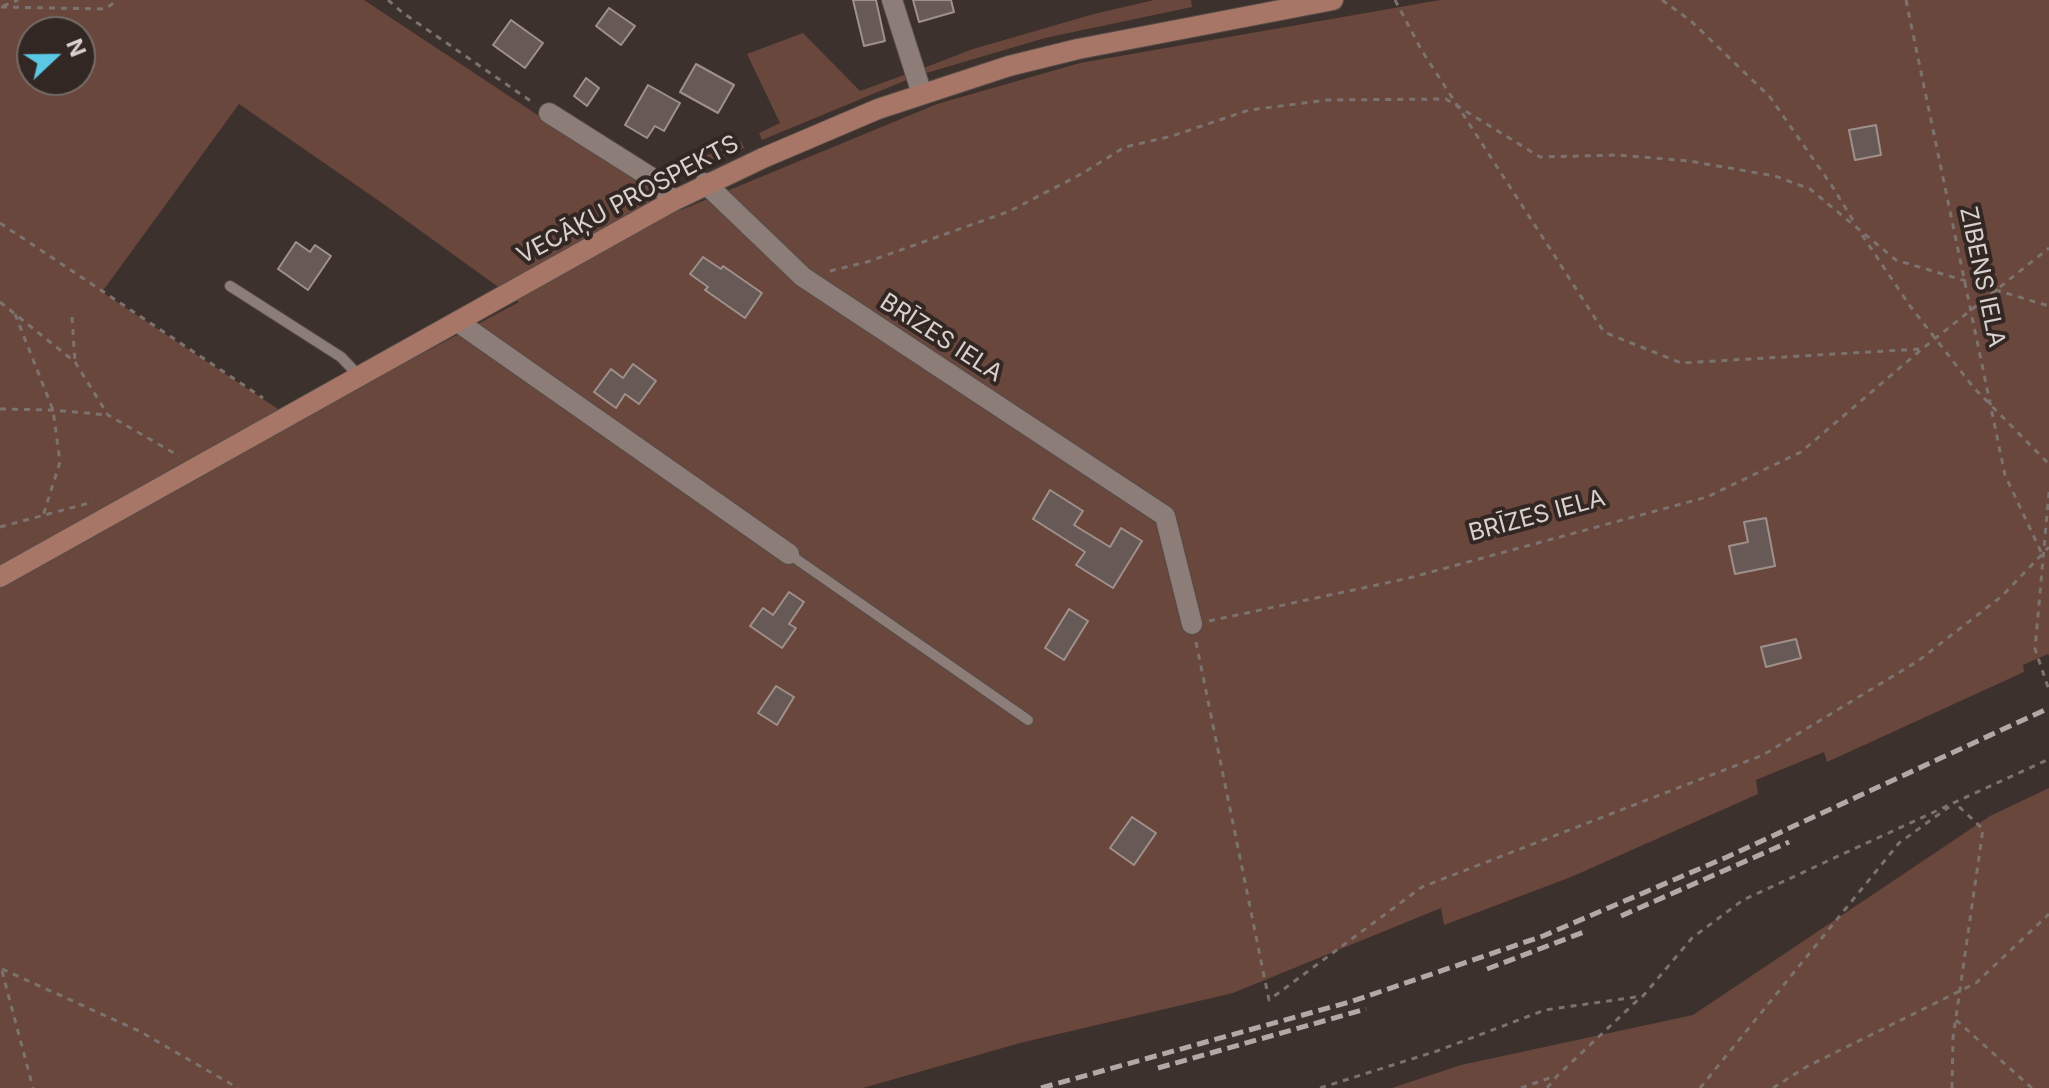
<!DOCTYPE html>
<meta charset="utf-8">
<style>
body{margin:0}
#map{position:relative;width:2049px;height:1088px;overflow:hidden;background:#3d312d;font-family:Inter,sans-serif}
canvas{display:block}
.north{position:absolute;left:16px;top:16px;width:80px;height:80px;box-sizing:border-box;background:#332723;border:2px solid #756b67;border-radius:50%;rotate:68deg;font-size:22px;font-weight:700;line-height:32px;text-align:center;color:#d9d1ce}
.north::after{content:'';display:block;margin:auto;width:28px;height:36px;background:#5ac8e5;clip-path:polygon(50% 0,100% 100%,50% 72%,0 100%)}
</style>
<div id="map">
<canvas width="2049" height="1088"></canvas>
<div class="north">N</div>
</div>
<script>
const g = document.querySelector('canvas').getContext('2d');
g.lineJoin = 'round';
function paint(path, color) { g.fillStyle = color; g.fill(path, 'evenodd'); }
const shape = rows => new Path2D(rows.map(r => 'M' + r).join(''));
function trace(path, color, width, dash) { g.strokeStyle = color; g.lineWidth = width; g.lineCap = dash ? 'butt' : 'round'; g.setLineDash(dash || []); g.stroke(path); }
function write(font, color, halo, rows, align = 'center') {
  g.font = font + ' Inter,sans-serif'; g.lineWidth = 8; g.setLineDash([]); g.textBaseline = 'middle'; g.strokeStyle = halo; g.fillStyle = color; for (const [text, x, y, turn = 0] of rows) {
    g.save(); g.translate(x, y); g.rotate((+turn || 0) * Math.PI / 180); g.textAlign = isNaN(turn) ? turn : align; if (halo) g.strokeText(text, 0, 0); g.fillText(text, 0, 0); g.restore();
  }
}
paint(shape([
 [0,0,364,0,681,210,937,104,1080,63,1440,0,2049,0,2049,656,2048,654,2023,665,2024,672,1827,762,1824,752,1756,780,1758,794,1571,877,1444,925,1441,908,1233,993,1020,1043,863,1088,0,1088],
 [32,32,80,32,80,80,32,80],
 [239,104,382,203,519,302,296,421,102,292],
 [1154,0,1191,0,1192,7,1045,38,923,74,921,69,973,49,1094,14],
 [803,33,860,91,907,74,909,79,762,140,759,133,780,123,747,54],
 [741,141,744,148,674,178,666,172],
 [2049,788,2049,1088,1392,1088,1461,1065,1693,1015,1990,816]
]), '#69473c');
const building = shape([
 [853,0,876,0,885,41,864,46,853,0],
 [913,0,951,0,954,12,919,22,913,0],
 [609,8,635,26,621,45,596,26,609,8],
 [511,20,543,43,525,68,493,45,511,20],
 [696,64,734,85,718,113,680,92,696,64],
 [586,78,599,88,587,106,574,96,586,78],
 [648,85,680,103,664,131,655,126,647,138,625,125,648,85],
 [1876,125,1881,155,1855,160,1849,130,1876,125],
 [296,242,310,252,315,245,331,256,308,290,278,269,296,242],
 [703,257,721,269,723,266,762,293,745,318,705,290,708,287,690,274,703,257],
 [633,364,656,381,639,404,625,394,616,408,594,392,611,369,623,378,633,364],
 [1050,490,1083,511,1074,525,1110,547,1121,528,1142,541,1113,588,1076,565,1085,552,1033,519,1050,490],
 [1766,518,1775,566,1735,574,1729,546,1748,542,1744,522,1766,518],
 [789,592,804,602,789,624,796,628,782,648,750,626,763,608,773,615,789,592],
 [1069,609,1088,621,1064,660,1045,648,1069,609],
 [1796,639,1801,658,1766,667,1761,647,1796,639],
 [776,686,794,697,777,725,758,713,776,686],
 [1132,817,1156,833,1134,865,1110,848,1132,817]
]);
paint(building, '#675955');
trace(building, '#a0908c', 2);
const lane = shape([
 [230,286,341,357,360,377],
 [789,554,1028,720]
]);
const street = shape([
 [892,0,922,94],
 [549,113,655,180,673,201],
 [705,183,803,277,1165,516,1192,624],
 [458,322,789,554]
]);
const secondary = shape([
 [0,577,673,201,763,158,878,109,1009,66,1078,49,1333,0]
]);
trace(lane, '#574d49', 12);
trace(street, '#574d49', 22);
trace(secondary, '#574d49', 22);
trace(shape([
 [388,0,403,13,535,104],
 [1395,0,1422,51,1604,332,1681,363,1921,349],
 [1662,0,1691,21,1770,97,1832,186,1856,225],
 [1906,0,2005,475,2042,554],
 [3,6,18,0],
 [1,7,105,9,118,0],
 [0,223,263,398],
 [1862,235,1910,306,1974,388,2049,464],
 [830,271,867,262,1010,211,1083,173,1125,147,1172,136,1249,110,1328,100,1446,99,1540,157,1618,155,1689,161,1775,176,1810,189,1896,260,2049,306],
 [0,302,75,362,108,415,179,456],
 [15,314,53,410,60,462,43,516],
 [72,317,75,362],
 [0,409,53,410,108,415],
 [2049,492,2035,649,2049,690],
 [0,527,93,502],
 [1209,621,1409,578,1707,497,1801,452,1922,349,2049,248],
 [1196,642,1269,1000,1422,887,1763,755,1918,661,2002,596,2049,547],
 [2,969,139,1031,238,1088],
 [2,971,33,1088],
 [1956,1020,2032,1088],
 [1320,1088,1437,1051,1545,1010,1643,996,1692,938,1743,900,2049,759],
 [1521,1088,1555,1076],
 [1547,1088,1558,1075,1642,996],
 [1700,1088,1899,843,1949,807],
 [1773,1088,1806,1067,1976,983,2049,914],
 [1952,1088,1953,1038,1983,829,1955,803]
]), '#7c726e', 3, [6, 6]);
trace(lane, '#8c7d79', 10);
trace(street, '#8c7d79', 20);
trace(secondary, '#a87666', 20);
trace(shape([
 [1621,916,1789,842],
 [1487,969,1584,932],
 [1158,1068,1366,1009],
 [1041,1088,1353,1001,1543,936,1727,857,2049,708]
]), '#b2a9a6', 5, [12, 6]);
write('24px', '#d9d1ce', '#332723', [
 ["VECĀĶU PROSPEKTS",628,200,-28],
 ["ZIBENS IELA",1982,277,78],
 ["BRĪZES IELA",941,338,33],
 ["BRĪZES IELA",1537,516,-15]
]);
</script>
